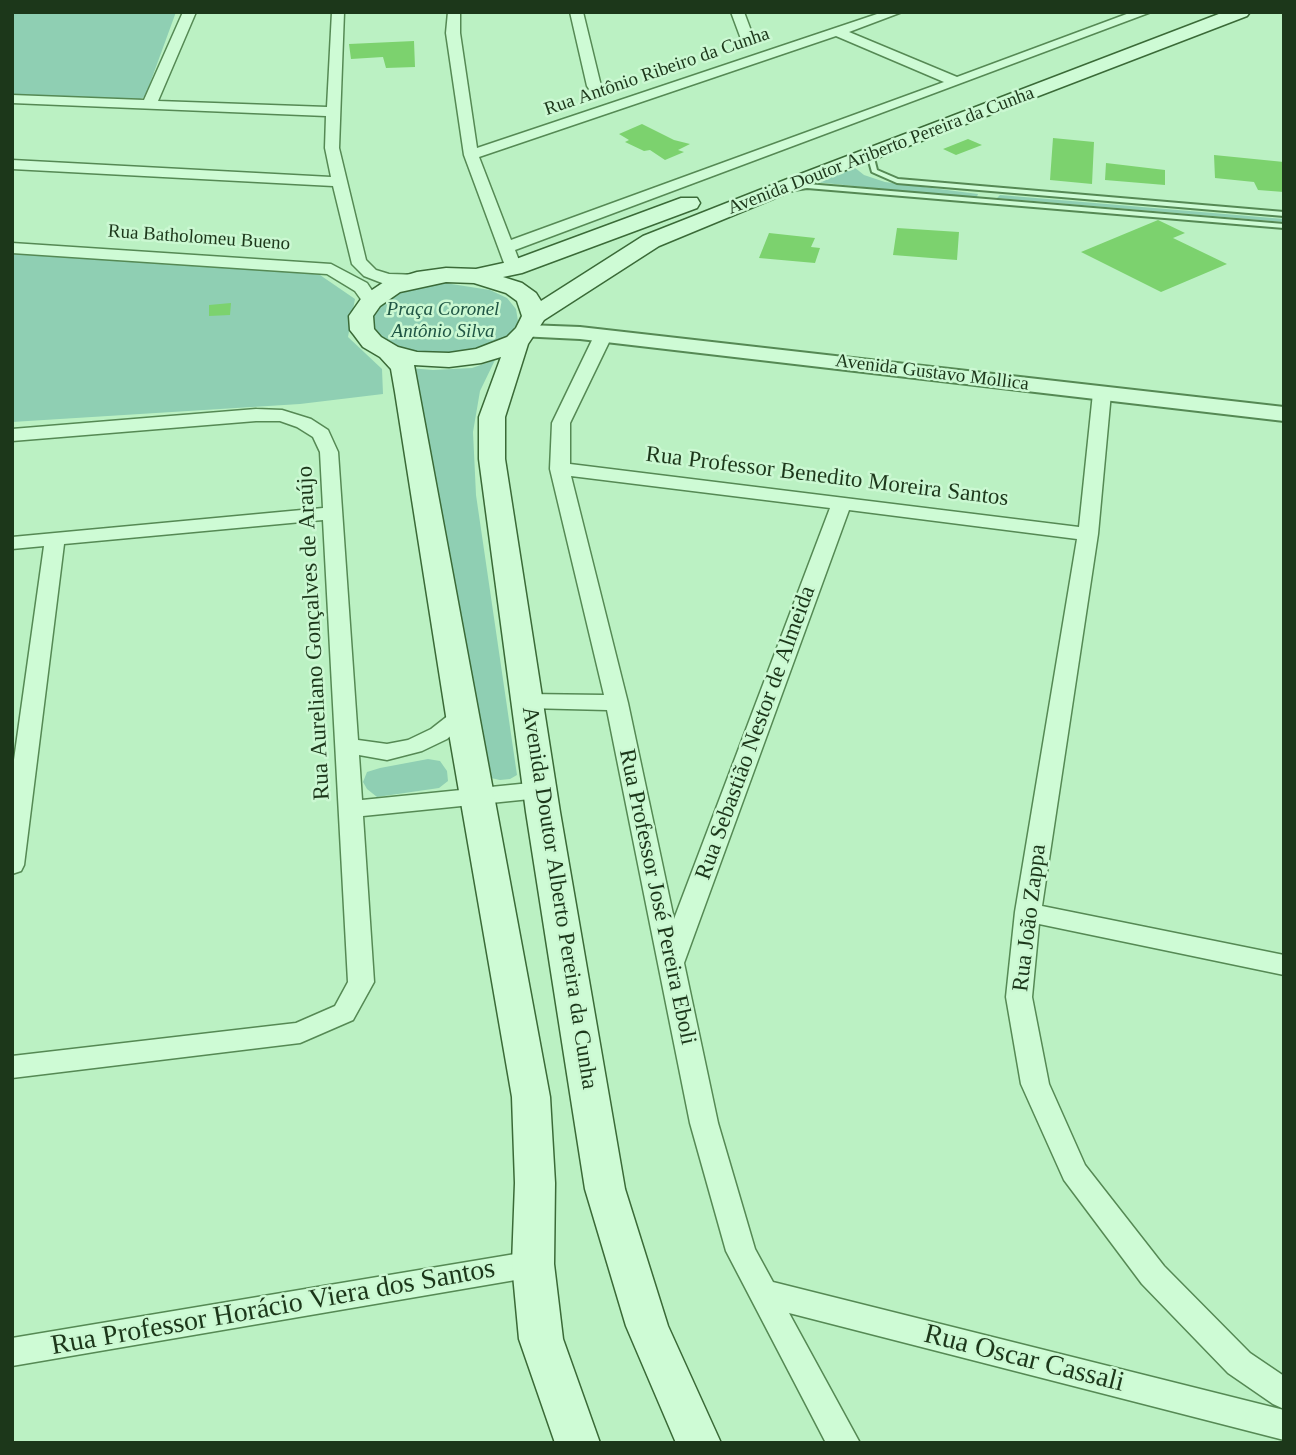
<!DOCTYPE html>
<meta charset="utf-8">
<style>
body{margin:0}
#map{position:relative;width:1296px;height:1455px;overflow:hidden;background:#bbf1c3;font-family:"Times New Roman",serif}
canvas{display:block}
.frame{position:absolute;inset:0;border:14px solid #1c371a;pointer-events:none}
</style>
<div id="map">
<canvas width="1296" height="1455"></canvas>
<div class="frame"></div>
</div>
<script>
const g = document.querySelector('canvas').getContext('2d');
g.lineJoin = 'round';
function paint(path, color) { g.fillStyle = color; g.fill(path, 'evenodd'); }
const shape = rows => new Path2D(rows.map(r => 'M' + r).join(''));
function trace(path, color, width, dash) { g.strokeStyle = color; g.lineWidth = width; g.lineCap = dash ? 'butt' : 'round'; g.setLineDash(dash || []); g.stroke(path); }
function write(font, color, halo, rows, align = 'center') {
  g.font = font + ' "Times New Roman",serif'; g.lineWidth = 5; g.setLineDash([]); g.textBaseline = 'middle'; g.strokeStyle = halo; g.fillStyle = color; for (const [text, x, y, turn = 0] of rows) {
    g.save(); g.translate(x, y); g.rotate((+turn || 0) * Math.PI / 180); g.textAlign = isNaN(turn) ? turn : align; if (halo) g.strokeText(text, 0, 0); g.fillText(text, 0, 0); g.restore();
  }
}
paint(shape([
 [12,12,176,12,145,97,137,100,12,96],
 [854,167,864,175,885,182,978,194,976,199,816,182],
 [1000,195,1284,219,1284,222,997,198],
 [12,252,296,268,320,275,355,299,348,337,382,369,383,394,300,404,12,422],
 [445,283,490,290,507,298,516,309,518,321,512,333,498,344,453,357,404,354,372,336,371,312,400,292],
 [495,360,480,391,473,432,476,495,517,775,510,779,500,780,491,778,487,769,409,368,433,370,472,368],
 [428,759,440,761,447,771,448,781,439,788,377,797,367,789,363,782,367,772,380,768]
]), '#8fcfb3');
paint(shape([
 [414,41,415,67,386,68,383,57,351,59,349,44],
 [642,124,674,140,690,144,678,150,684,152,665,160,650,150,644,151,625,142,629,140,619,134],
 [1053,138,1094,142,1092,184,1050,180],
 [968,139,982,145,956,155,943,149],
 [1214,155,1284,162,1284,192,1258,190,1254,182,1215,178],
 [1106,163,1165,170,1165,185,1105,180],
 [1158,220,1185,233,1173,238,1227,264,1161,292,1081,252],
 [897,228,959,232,957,260,893,255],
 [769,233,815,238,811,247,820,248,815,263,759,258],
 [231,303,230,315,209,316,209,305]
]), '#7cd26e');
const service = shape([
 [870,152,873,154,877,170,898,179,1284,212,1284,216,897,183,872,172,867,154,870,152],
 [807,184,1284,224,1284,228,807,188,788,191,784,189,807,184]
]);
const minor = shape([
 [183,12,196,12,158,101,327,107,332,12,344,12,339,148,366,260,376,270,389,274,423,275,425,279,423,283,382,283,364,276,352,264,333,186,12,169,12,160,331,177,325,148,326,116,12,103,12,95,144,100,183,12],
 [448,12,460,12,460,33,477,148,883,12,902,12,849,32,957,77,1132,12,1151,12,515,250,520,263,512,268,504,263,464,155,446,33,448,12],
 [836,36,944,82,511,240,479,157,836,36],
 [570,12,583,12,601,86,599,89,589,89,587,86,570,12],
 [731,12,744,12,753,36,751,39,741,39,731,12],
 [12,243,331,264,367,283,379,301,377,305,365,305,355,291,327,274,12,253,12,243],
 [603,331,612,336,570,423,570,464,1079,527,1093,393,1102,388,1111,393,1098,534,1042,906,1284,955,1284,975,1039,924,1032,997,1049,1084,1085,1165,1164,1266,1250,1353,1284,1376,1284,1409,1273,1404,1228,1373,1142,1284,1064,1180,1021,1084,1006,997,1015,912,1077,539,849,510,684,963,718,1123,755,1249,773,1282,1284,1410,1284,1440,789,1313,860,1443,826,1443,726,1251,690,1123,607,710,527,708,519,706,516,701,519,696,527,694,604,695,550,469,552,423,594,336,603,331],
 [571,476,830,508,674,919,628,703,571,476],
 [256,409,282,410,311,419,328,430,338,452,358,740,387,744,408,740,431,729,454,711,462,709,470,711,473,716,447,739,422,751,387,760,359,755,362,800,540,782,548,784,552,790,548,796,540,798,363,816,374,982,353,1020,300,1043,12,1078,12,1056,296,1023,335,1006,348,982,323,520,64,544,24,865,21,871,12,874,12,774,44,546,12,549,12,537,323,508,320,452,313,437,297,427,280,421,256,421,12,441,12,429,256,409],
 [533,1251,544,1255,548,1264,544,1273,533,1277,12,1366,12,1338,533,1251]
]);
const tertiary = shape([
 [527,325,580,327,1284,407,1284,421,580,339,519,336,516,331,519,326,527,325]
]);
const secondary = shape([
 [1224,12,1250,12,1247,16,804,186,659,246,544,320,528,344,505,417,505,459,560,812,625,1189,668,1326,721,1443,676,1443,626,1326,585,1189,526,812,479,459,479,417,501,357,481,363,449,367,414,365,550,1097,555,1183,554,1264,563,1339,600,1443,555,1443,519,1339,512,1264,515,1183,512,1097,446,716,395,392,391,369,380,357,363,347,354,335,350,330,349,316,363,296,384,282,417,272,446,268,476,269,508,262,681,198,697,198,700,203,697,208,522,273,503,277,522,283,536,293,541,301,643,236,790,178,1224,12],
 [446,282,474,283,506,293,517,301,522,316,516,328,507,337,476,349,449,353,417,352,398,347,381,337,374,329,373,316,380,306,400,292,446,282]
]);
trace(service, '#558954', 4);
trace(minor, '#558954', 3);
trace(tertiary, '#558954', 4);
trace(secondary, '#3a6a37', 3);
paint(service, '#cefbd5');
paint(minor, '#cefbd5');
paint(tertiary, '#cefbd5');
paint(secondary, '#cefbd5');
write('19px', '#1c371a', '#cbf8d2', [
 ["Rua Antônio Ribeiro da Cunha",657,72,-19],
 ["Avenida Doutor Ariberto Pereira da Cunha",881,151,-21],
 ["Rua Batholomeu Bueno",199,238,4],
 ["Avenida Gustavo Mollica",932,373,7]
]);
write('italic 19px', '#1f5544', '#cbf8d2', [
 ["Praça Coronel",443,310],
 ["Antônio Silva",443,332]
]);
write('23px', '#1c371a', '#cbf8d2', [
 ["Rua Professor Benedito Moreira Santos",827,477,7],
 ["Rua Aureliano Gonçalves de Araújo",314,633,-93],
 ["Rua Sebastião Nestor de Almeida",756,733,-70],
 ["Rua Professor José Pereira Eboli",657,897,78],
 ["Avenida Doutor Alberto Pereira da Cunha",559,898,81],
 ["Rua João Zappa",1030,918,-83]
]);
write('28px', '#1c371a', '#cbf8d2', [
 ["Rua Professor Horácio Viera dos Santos",273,1308,-10],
 ["Rua Oscar Cassali",1024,1359,14]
]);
</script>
